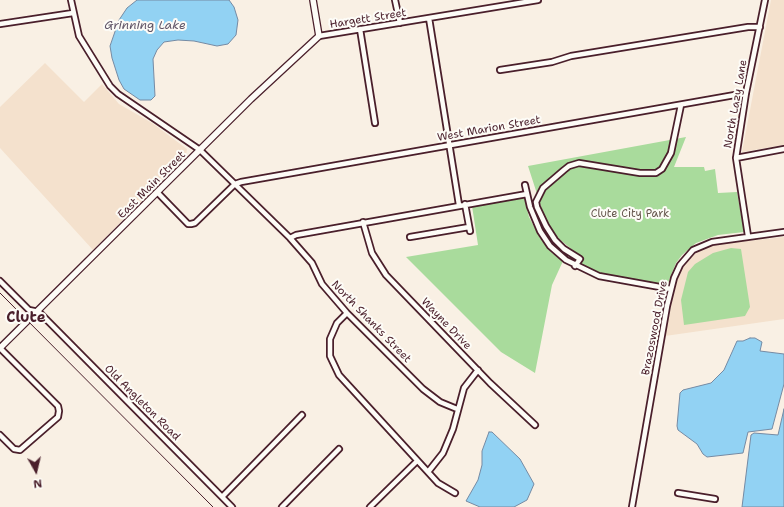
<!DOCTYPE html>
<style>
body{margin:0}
#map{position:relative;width:784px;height:507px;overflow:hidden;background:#f9f0e4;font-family:"Shantell Sans",sans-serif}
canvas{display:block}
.north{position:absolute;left:16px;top:451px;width:40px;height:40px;-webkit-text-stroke:3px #fdfcf7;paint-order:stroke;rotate:172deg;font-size:11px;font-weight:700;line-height:16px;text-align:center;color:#4a1f2b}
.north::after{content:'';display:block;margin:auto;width:14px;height:18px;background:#4a1f2b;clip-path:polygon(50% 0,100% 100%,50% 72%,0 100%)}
</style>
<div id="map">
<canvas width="784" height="507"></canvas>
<div class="north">N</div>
</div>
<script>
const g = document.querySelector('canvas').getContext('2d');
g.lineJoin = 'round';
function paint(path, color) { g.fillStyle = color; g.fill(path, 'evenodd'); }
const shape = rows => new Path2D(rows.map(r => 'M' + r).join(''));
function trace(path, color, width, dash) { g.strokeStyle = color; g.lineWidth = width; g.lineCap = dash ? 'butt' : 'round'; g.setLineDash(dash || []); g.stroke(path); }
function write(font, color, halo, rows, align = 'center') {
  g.font = font + ' "Shantell Sans",sans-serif'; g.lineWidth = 4; g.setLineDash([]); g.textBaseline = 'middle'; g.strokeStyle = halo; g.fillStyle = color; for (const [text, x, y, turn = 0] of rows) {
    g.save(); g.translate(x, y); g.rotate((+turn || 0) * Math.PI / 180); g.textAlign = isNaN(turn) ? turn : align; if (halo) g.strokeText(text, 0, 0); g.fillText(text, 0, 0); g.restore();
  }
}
paint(shape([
 [771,0,784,0,784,145,742,152],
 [45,63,84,102,102,84,119,104,152,123,187,149,186,156,93,250,0,148,0,107],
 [784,237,784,319,665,336,677,276,691,256,711,245]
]), '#f4e1cd');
paint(shape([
 [686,137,674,167,704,167,705,171,715,169,718,193,737,192,744,232,718,235,696,243,682,255,676,263,667,285,601,273,580,264,584,259,549,231,528,166],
 [524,197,529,217,540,238,552,253,563,261,552,285,535,373,501,352,406,257,478,245,472,206],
 [731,248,741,249,750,307,745,316,684,325,681,300,688,272,695,264,713,253]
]), '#a9db9c');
const water = shape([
 [137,0,229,0,234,7,238,20,236,35,228,44,217,46,194,41,178,40,164,42,157,50,153,59,155,96,151,100,140,100,124,89,119,80,112,58,110,46,119,20,127,8,137,0],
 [750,338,755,338,762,342,760,351,784,354,784,384,772,429,748,432,743,453,707,457,703,454,697,444,678,430,677,426,680,393,683,390,711,383,724,370,737,341,743,341,750,338],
 [784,409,784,507,742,507,751,435,754,433,778,435,784,409],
 [489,432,492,432,520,459,534,484,527,500,514,507,480,507,466,501,478,480,482,465,482,451,489,432]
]);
paint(water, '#92d2f3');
trace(water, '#758aa3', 1);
const minor = shape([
 [71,0,79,36,110,86,118,94,200,150,290,238,312,263,322,284,347,313,423,389,440,402,457,409],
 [395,0,400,23],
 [429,18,459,205],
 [0,24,73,13],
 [360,29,375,123],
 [319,36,538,0],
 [500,70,552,62,571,56,748,27,760,27],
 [736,158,784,149],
 [525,185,530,207,540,231,550,246,566,260,599,276,671,289],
 [158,193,188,224,191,224,195,223,235,184,241,182,746,93],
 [465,204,470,231],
 [363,222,372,253,386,275,490,383,535,425],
 [748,236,736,158,746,93,765,0],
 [410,237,469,227],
 [290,238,296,235,527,194],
 [575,266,580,259,564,249,555,240,546,226,537,207,536,202,543,188,564,170,569,166,579,163,640,173,656,173,662,169,671,153,681,105],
 [0,281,29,310,39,312,232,507],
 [347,313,337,323,330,339,330,356,339,375,438,483,455,493],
 [0,435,14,449,20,450,58,417,59,411,58,406,0,348],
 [428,472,443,453,453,429,464,388,478,370],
 [678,493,715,499],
 [222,497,302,415],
 [282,507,339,449],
 [370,507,416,462],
 [632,507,667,306,674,278,680,265,693,250,712,242,784,232]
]);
const major = shape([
 [0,348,251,99,319,36,313,0]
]);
trace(minor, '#4a1f2b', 8);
trace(major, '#4a1f2b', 8);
trace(minor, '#fdfcf7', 4.5);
trace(major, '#fdfcf7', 5.5);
trace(shape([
 [0,293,213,507]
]), '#4a1f2b', 1);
write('11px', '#4a1f2b', '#fdfcf7', [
 ["Hargett Street",368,19,-9],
 ["North Lazy Lane",736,104,-80],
 ["West Marion Street",489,129,-10],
 ["East Main Street",152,185,-45],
 ["North Shanks Street",371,322,46],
 ["Wayne Drive",446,324,46],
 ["Brazoswood Drive",655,328,-79],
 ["Old Angleton Road",142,403,45]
]);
write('11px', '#66574d', '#fdfcf7', [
 ["Clute City Park",630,214]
]);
write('italic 12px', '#605567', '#fdfcf7', [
 ["Grinning Lake",145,26]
]);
write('bold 15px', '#4a1f2b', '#fdfcf7', [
 ["Clute",26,318]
]);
</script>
